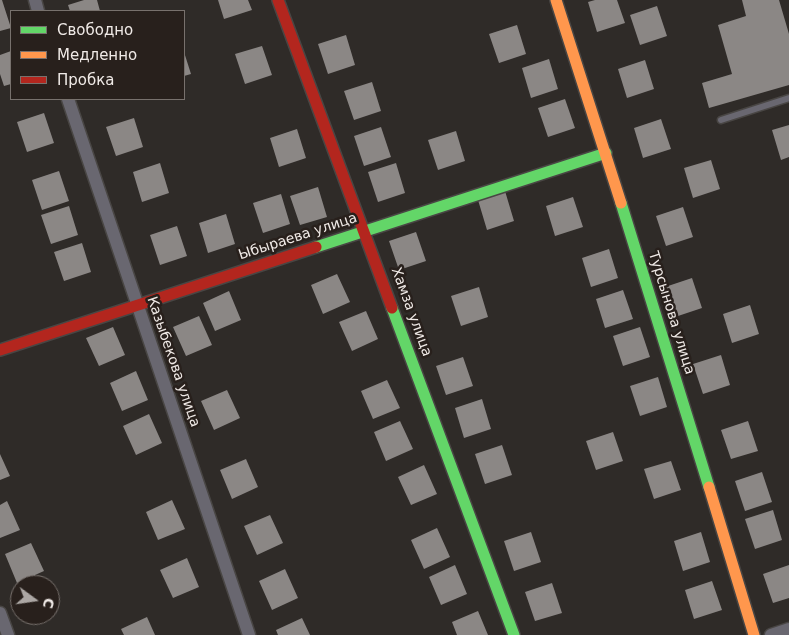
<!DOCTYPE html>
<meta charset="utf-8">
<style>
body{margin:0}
#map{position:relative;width:789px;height:635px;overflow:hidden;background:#2f2b28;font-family:"DejaVu Sans",sans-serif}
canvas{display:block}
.legend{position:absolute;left:10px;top:10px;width:175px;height:90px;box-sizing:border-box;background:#28201c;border:1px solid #78716d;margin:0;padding:6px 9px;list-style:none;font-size:15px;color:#f0eae7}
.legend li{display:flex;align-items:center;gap:10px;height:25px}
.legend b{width:25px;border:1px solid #78716d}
.north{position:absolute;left:10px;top:575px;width:50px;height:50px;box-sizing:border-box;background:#28201c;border:1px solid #78716d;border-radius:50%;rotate:104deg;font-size:14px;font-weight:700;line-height:20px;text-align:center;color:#f0eae7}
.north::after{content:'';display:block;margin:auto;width:18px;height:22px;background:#aca7a4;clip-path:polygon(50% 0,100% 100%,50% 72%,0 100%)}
</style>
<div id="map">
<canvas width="789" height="635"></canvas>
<ul class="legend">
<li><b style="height:6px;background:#63d668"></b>Свободно</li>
<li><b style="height:6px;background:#ff974d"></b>Медленно</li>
<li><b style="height:6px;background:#b3261e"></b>Пробка</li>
</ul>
<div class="north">С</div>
</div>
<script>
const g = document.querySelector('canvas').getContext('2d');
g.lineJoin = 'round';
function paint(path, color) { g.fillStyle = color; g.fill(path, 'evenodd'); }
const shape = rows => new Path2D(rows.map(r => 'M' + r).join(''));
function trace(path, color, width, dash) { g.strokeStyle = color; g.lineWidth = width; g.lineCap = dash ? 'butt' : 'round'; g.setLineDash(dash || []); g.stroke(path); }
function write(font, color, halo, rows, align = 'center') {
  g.font = font + ' "DejaVu Sans",sans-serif'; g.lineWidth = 5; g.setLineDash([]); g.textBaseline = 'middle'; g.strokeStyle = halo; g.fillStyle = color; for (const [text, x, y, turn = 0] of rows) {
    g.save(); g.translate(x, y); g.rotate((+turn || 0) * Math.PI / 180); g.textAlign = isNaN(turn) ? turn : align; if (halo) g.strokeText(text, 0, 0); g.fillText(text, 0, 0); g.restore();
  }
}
paint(shape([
 [0,0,2,0,11,28,0,31],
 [84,0,97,0,100,11,70,11,68,5],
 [218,0,248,0,252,10,224,19],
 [595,0,617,0,625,23,597,32,588,2],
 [742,0,779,0,789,34,789,85,709,108,702,83,732,74,718,25,746,16],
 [657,6,667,36,640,45,630,15],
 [517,25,526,54,499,63,489,34],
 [346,35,355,65,328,74,318,44],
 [262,46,272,75,245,84,235,54],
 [11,51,11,84,4,86,0,74,0,55],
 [184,52,191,74,184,76],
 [549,59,558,89,531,98,522,68],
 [645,60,654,89,627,98,618,69],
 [372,82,381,111,354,120,344,91],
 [565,99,575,128,548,137,538,108],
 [44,113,54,143,27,152,17,122],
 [134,118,143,147,116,156,106,127],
 [661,119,671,149,643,158,634,128],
 [789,125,789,157,781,160,772,130],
 [381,127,391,157,364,166,354,136],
 [297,129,306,158,279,167,270,138],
 [456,131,465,161,438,170,428,140],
 [711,160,720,189,693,198,684,168],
 [160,163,169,193,142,202,133,172],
 [396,163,405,193,378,202,368,172],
 [59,171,69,201,42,210,32,180],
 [318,187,327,217,300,225,290,196],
 [505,191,514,221,487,230,478,200],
 [281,194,290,224,263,233,253,203],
 [573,197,583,227,555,236,546,206],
 [69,206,78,235,51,244,41,215],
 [683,207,693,237,666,246,656,216],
 [226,214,235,244,208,253,199,223],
 [177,226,187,256,160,265,150,235],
 [416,232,426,261,399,270,389,241],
 [82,243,91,272,64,281,54,252],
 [609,249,618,278,591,287,582,258],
 [337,274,350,302,323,314,311,285],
 [692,278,702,308,675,317,665,287],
 [479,287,488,317,461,326,451,296],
 [623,290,633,319,605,328,596,299],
 [229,291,241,320,215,331,203,303],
 [750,305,759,334,732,343,723,314],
 [366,311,378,339,352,351,339,322],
 [199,316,212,345,186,356,173,327],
 [113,327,125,355,99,366,86,338],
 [640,327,650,357,623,366,613,336],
 [721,355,730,385,703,394,693,364],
 [463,357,473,386,446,395,436,366],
 [136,371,148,400,122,411,110,383],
 [658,377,667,407,640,416,630,386],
 [387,380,400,408,373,419,361,391],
 [227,390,240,418,214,430,201,401],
 [482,399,491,429,464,438,455,408],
 [149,414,162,443,136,455,123,426],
 [400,421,413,449,386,461,374,432],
 [748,421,758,451,731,459,721,430],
 [613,432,623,461,596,470,586,441],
 [502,445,512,475,485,484,475,454],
 [0,454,10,476,0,480],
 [246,459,258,487,232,499,220,470],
 [671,461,681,490,654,499,644,469],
 [424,465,437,494,411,505,398,477],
 [762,472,772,502,745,511,735,481],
 [172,500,185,529,158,540,146,512],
 [7,501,20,530,0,538,0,505],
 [773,510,782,540,755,549,745,519],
 [270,515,283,543,257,555,244,526],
 [437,528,450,557,424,569,411,540],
 [531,532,541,562,514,571,504,541],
 [701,532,710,562,683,571,674,541],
 [31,543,44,571,17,583,5,554],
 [187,558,199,587,173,598,160,570],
 [455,565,467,594,441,605,429,577],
 [789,565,789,598,773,603,763,574],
 [285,569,298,598,272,610,259,581],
 [712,581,722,610,694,619,685,590],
 [552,583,562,613,535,621,525,592],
 [478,611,488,635,457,635,452,622],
 [147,617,155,635,124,635,121,629],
 [302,618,310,635,278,635,276,630]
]), '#8b8785');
const lane = shape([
 [721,120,789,98]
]);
const street = shape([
 [35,0,38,11],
 [68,99,249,635],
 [0,613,8,635],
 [771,635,789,629]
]);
const fast = shape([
 [621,203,709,487],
 [316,247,606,153],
 [392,308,514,635]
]);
const slow = shape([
 [556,0,621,203],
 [709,487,754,635]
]);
const jam = shape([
 [278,0,392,308],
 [0,350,316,247]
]);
trace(lane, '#494644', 9);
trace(street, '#494644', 15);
trace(fast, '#494644', 14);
trace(slow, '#494644', 14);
trace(jam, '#494644', 14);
trace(lane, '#696770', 6);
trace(street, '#696770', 12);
trace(fast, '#63d668', 11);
trace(slow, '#ff974d', 11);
trace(jam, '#b3261e', 11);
write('14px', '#f0eae7', '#28201c', [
 ["Ыбыраева улица",298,237,-18],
 ["Хамза улица",411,312,70],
 ["Турсынова улица",671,313,73],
 ["Казыбекова улица",173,362,71]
]);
</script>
